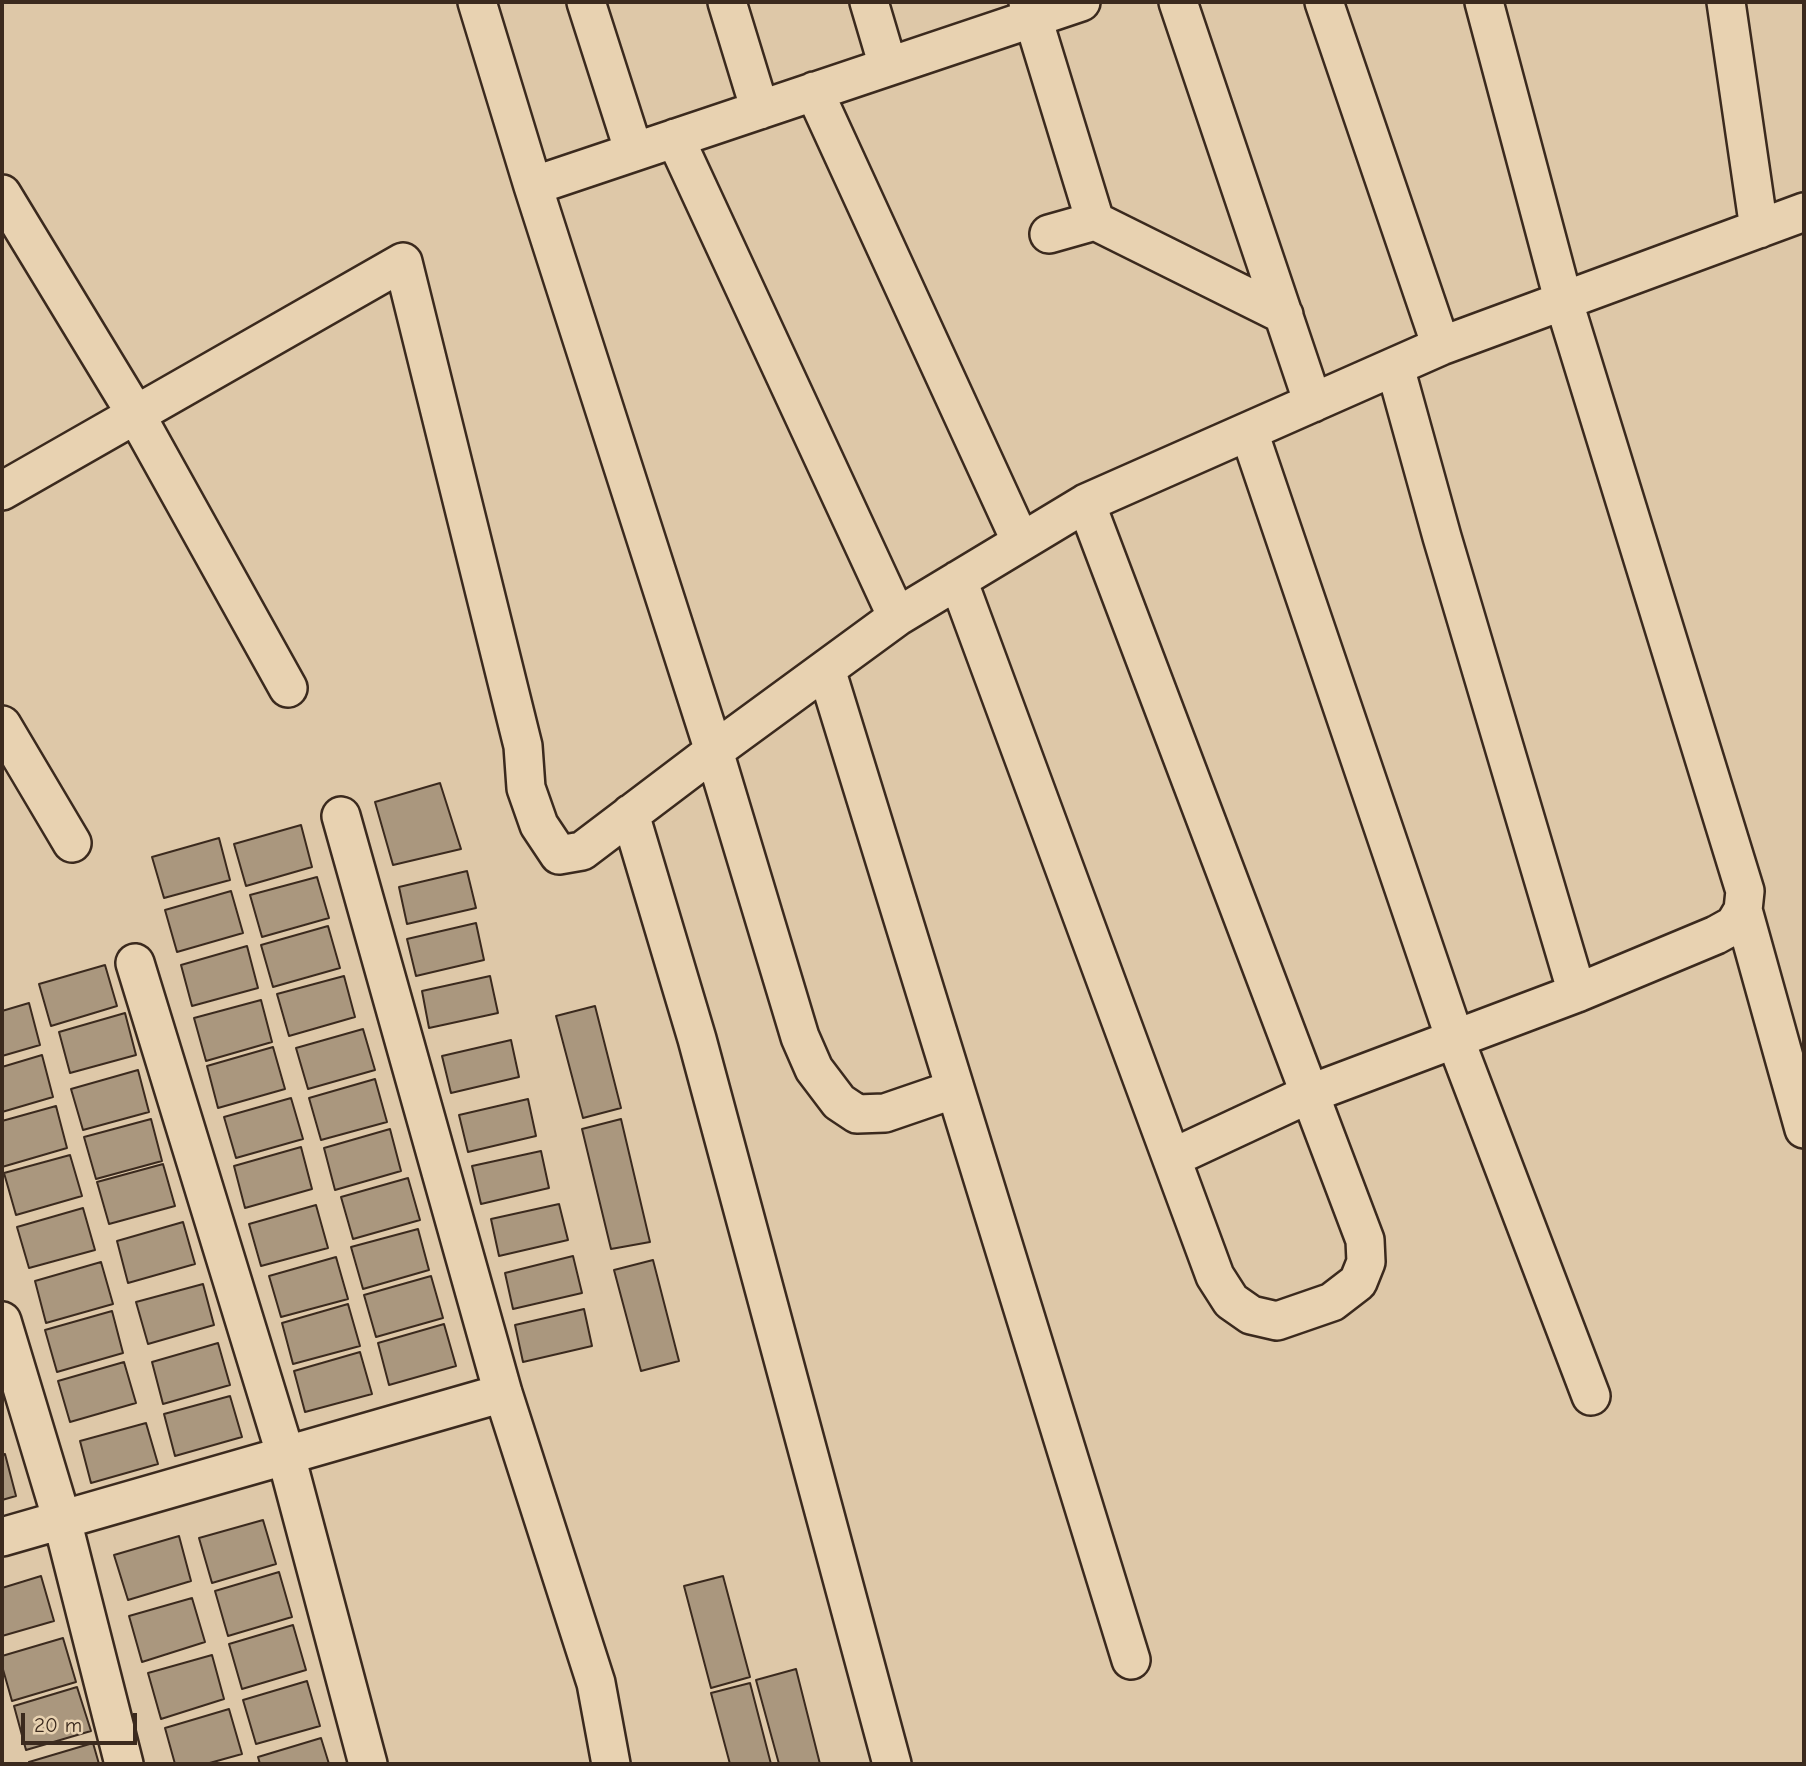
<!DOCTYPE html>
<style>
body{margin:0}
#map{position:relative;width:1806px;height:1766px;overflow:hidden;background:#dec8a8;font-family:"Comic Neue",sans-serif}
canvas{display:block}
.frame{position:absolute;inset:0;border:4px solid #3b2a1e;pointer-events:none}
.scale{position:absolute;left:21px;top:1713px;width:116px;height:32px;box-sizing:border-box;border:4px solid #3b2a1e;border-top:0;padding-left:9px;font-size:21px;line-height:24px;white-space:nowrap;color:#3b2a1e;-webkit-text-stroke:5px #e8d2b1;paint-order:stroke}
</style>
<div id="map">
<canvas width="1806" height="1766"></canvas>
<div class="frame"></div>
<div class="scale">20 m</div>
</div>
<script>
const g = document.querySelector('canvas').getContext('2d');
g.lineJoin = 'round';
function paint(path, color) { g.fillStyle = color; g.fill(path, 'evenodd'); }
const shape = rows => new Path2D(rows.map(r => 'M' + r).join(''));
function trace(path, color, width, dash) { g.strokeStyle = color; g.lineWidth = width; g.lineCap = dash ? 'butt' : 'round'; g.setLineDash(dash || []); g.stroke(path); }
const building = shape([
 [440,783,461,849,393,865,375,802,440,783],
 [301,825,312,867,246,886,234,844,301,825],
 [219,838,230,880,164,898,152,857,219,838],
 [467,871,476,908,407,924,399,887,467,871],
 [317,877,329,918,262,937,250,895,317,877],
 [231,891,243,933,177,952,165,910,231,891],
 [476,923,484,960,416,976,407,939,476,923],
 [328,926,340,968,273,987,261,945,328,926],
 [247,946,258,988,192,1006,181,965,247,946],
 [105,965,117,1006,51,1026,39,984,105,965],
 [344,976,355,1017,289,1036,277,994,344,976],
 [490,976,498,1013,429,1028,422,991,490,976],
 [261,1000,272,1042,206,1061,194,1018,261,1000],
 [29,1003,40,1045,2,1056,2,1011,29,1003],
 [595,1006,621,1108,583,1118,556,1016,595,1006],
 [125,1013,136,1055,70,1073,59,1032,125,1013],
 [363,1029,375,1070,308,1089,296,1048,363,1029],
 [511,1040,519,1077,451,1093,442,1056,511,1040],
 [273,1047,285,1089,218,1108,207,1066,273,1047],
 [42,1055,53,1097,2,1112,2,1067,42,1055],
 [138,1070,149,1112,83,1130,71,1089,138,1070],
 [375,1079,387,1122,321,1140,309,1098,375,1079],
 [291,1098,303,1139,236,1158,224,1117,291,1098],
 [528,1099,536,1136,468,1152,459,1115,528,1099],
 [56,1106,67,1148,2,1167,2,1121,56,1106],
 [151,1119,162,1161,96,1179,84,1137,151,1119],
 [621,1119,650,1242,611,1249,582,1129,621,1119],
 [390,1129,401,1171,335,1190,324,1148,390,1129],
 [301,1147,312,1189,245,1208,234,1166,301,1147],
 [541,1151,549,1188,481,1204,472,1166,541,1151],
 [70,1155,82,1196,16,1215,4,1173,70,1155],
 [163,1164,175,1206,109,1224,97,1182,163,1164],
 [408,1178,420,1220,353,1239,341,1197,408,1178],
 [559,1204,568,1240,499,1256,491,1219,559,1204],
 [316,1205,328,1248,261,1266,249,1224,316,1205],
 [83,1208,95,1250,29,1268,17,1227,83,1208],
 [183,1222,195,1264,128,1283,117,1241,183,1222],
 [418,1229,429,1270,363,1289,351,1247,418,1229],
 [573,1256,582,1293,513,1309,505,1273,573,1256],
 [336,1257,348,1299,281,1317,269,1276,336,1257],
 [653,1260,679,1361,641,1371,614,1270,653,1260],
 [101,1262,113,1304,46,1323,35,1281,101,1262],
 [431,1276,443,1318,376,1337,364,1295,431,1276],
 [203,1284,214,1325,148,1344,136,1302,203,1284],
 [348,1304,360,1346,293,1364,282,1323,348,1304],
 [584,1309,592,1346,523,1362,515,1325,584,1309],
 [112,1311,123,1353,57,1372,45,1330,112,1311],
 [444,1324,456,1366,389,1385,378,1343,444,1324],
 [218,1343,230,1385,163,1404,152,1362,218,1343],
 [360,1352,372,1394,305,1412,294,1371,360,1352],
 [124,1362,136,1403,70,1422,58,1381,124,1362],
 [230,1396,242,1437,175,1456,164,1414,230,1396],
 [146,1423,158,1464,91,1483,80,1441,146,1423],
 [5,1454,16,1496,2,1500,2,1455,5,1454],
 [263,1520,276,1564,212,1583,199,1538,263,1520],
 [179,1536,191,1581,128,1600,114,1555,179,1536],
 [279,1572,292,1617,228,1636,215,1591,279,1572],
 [41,1576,54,1621,2,1636,2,1588,41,1576],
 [723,1576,750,1677,711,1688,684,1586,723,1576],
 [192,1598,205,1642,142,1662,129,1616,192,1598],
 [293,1625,306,1670,242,1689,229,1644,293,1625],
 [63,1638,76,1682,12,1701,2,1666,2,1656,63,1638],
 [212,1655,224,1699,161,1719,148,1673,212,1655],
 [796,1669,820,1764,779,1764,756,1680,796,1669],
 [307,1681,320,1726,256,1744,243,1700,307,1681],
 [750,1683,771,1764,730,1764,711,1693,750,1683],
 [77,1687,91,1731,26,1750,14,1706,77,1687],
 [229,1709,242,1754,206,1764,175,1764,165,1728,229,1709],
 [321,1738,329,1764,260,1764,258,1757,321,1738],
 [93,1743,99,1764,30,1764,29,1762,93,1743]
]);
paint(building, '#aa977e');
trace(building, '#3b2a1e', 2);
const minor = shape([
 [477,2,533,186,714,751,800,1037,814,1069,839,1102,857,1114,885,1113,955,1089],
 [586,2,634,152],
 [727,2,760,110],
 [869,2,888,66],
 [1028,2,1095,221,1284,315],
 [1178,2,1313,403],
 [1324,2,1441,346],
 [1726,2,1759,229],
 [814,91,1021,542],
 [675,138,897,617],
 [533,186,1081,2],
 [2,194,135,413,288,688],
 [1049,234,1095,221],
 [1395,367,1442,537,1577,993],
 [1249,432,1455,1039,1591,1396],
 [2,491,403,262,523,746,526,788,539,825,559,855,582,851,714,751,897,617,1086,503,1441,346,1804,212],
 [958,580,1215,1276,1231,1301,1251,1315,1277,1321,1332,1302,1358,1282,1366,1262,1365,1240,1086,503],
 [826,669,1131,1660],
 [2,725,72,843],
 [630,814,697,1039,892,1764],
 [341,816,503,1393,596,1683,611,1764],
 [1743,910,1804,1129],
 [135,963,286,1456,368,1764],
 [1172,1158,1309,1094,1577,993,1716,935,1734,925,1743,910,1745,891,1563,299,1484,2],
 [2,1321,62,1520,124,1764],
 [2,1537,503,1393]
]);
trace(minor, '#3b2a1e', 42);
trace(minor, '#e8d2b1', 37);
</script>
